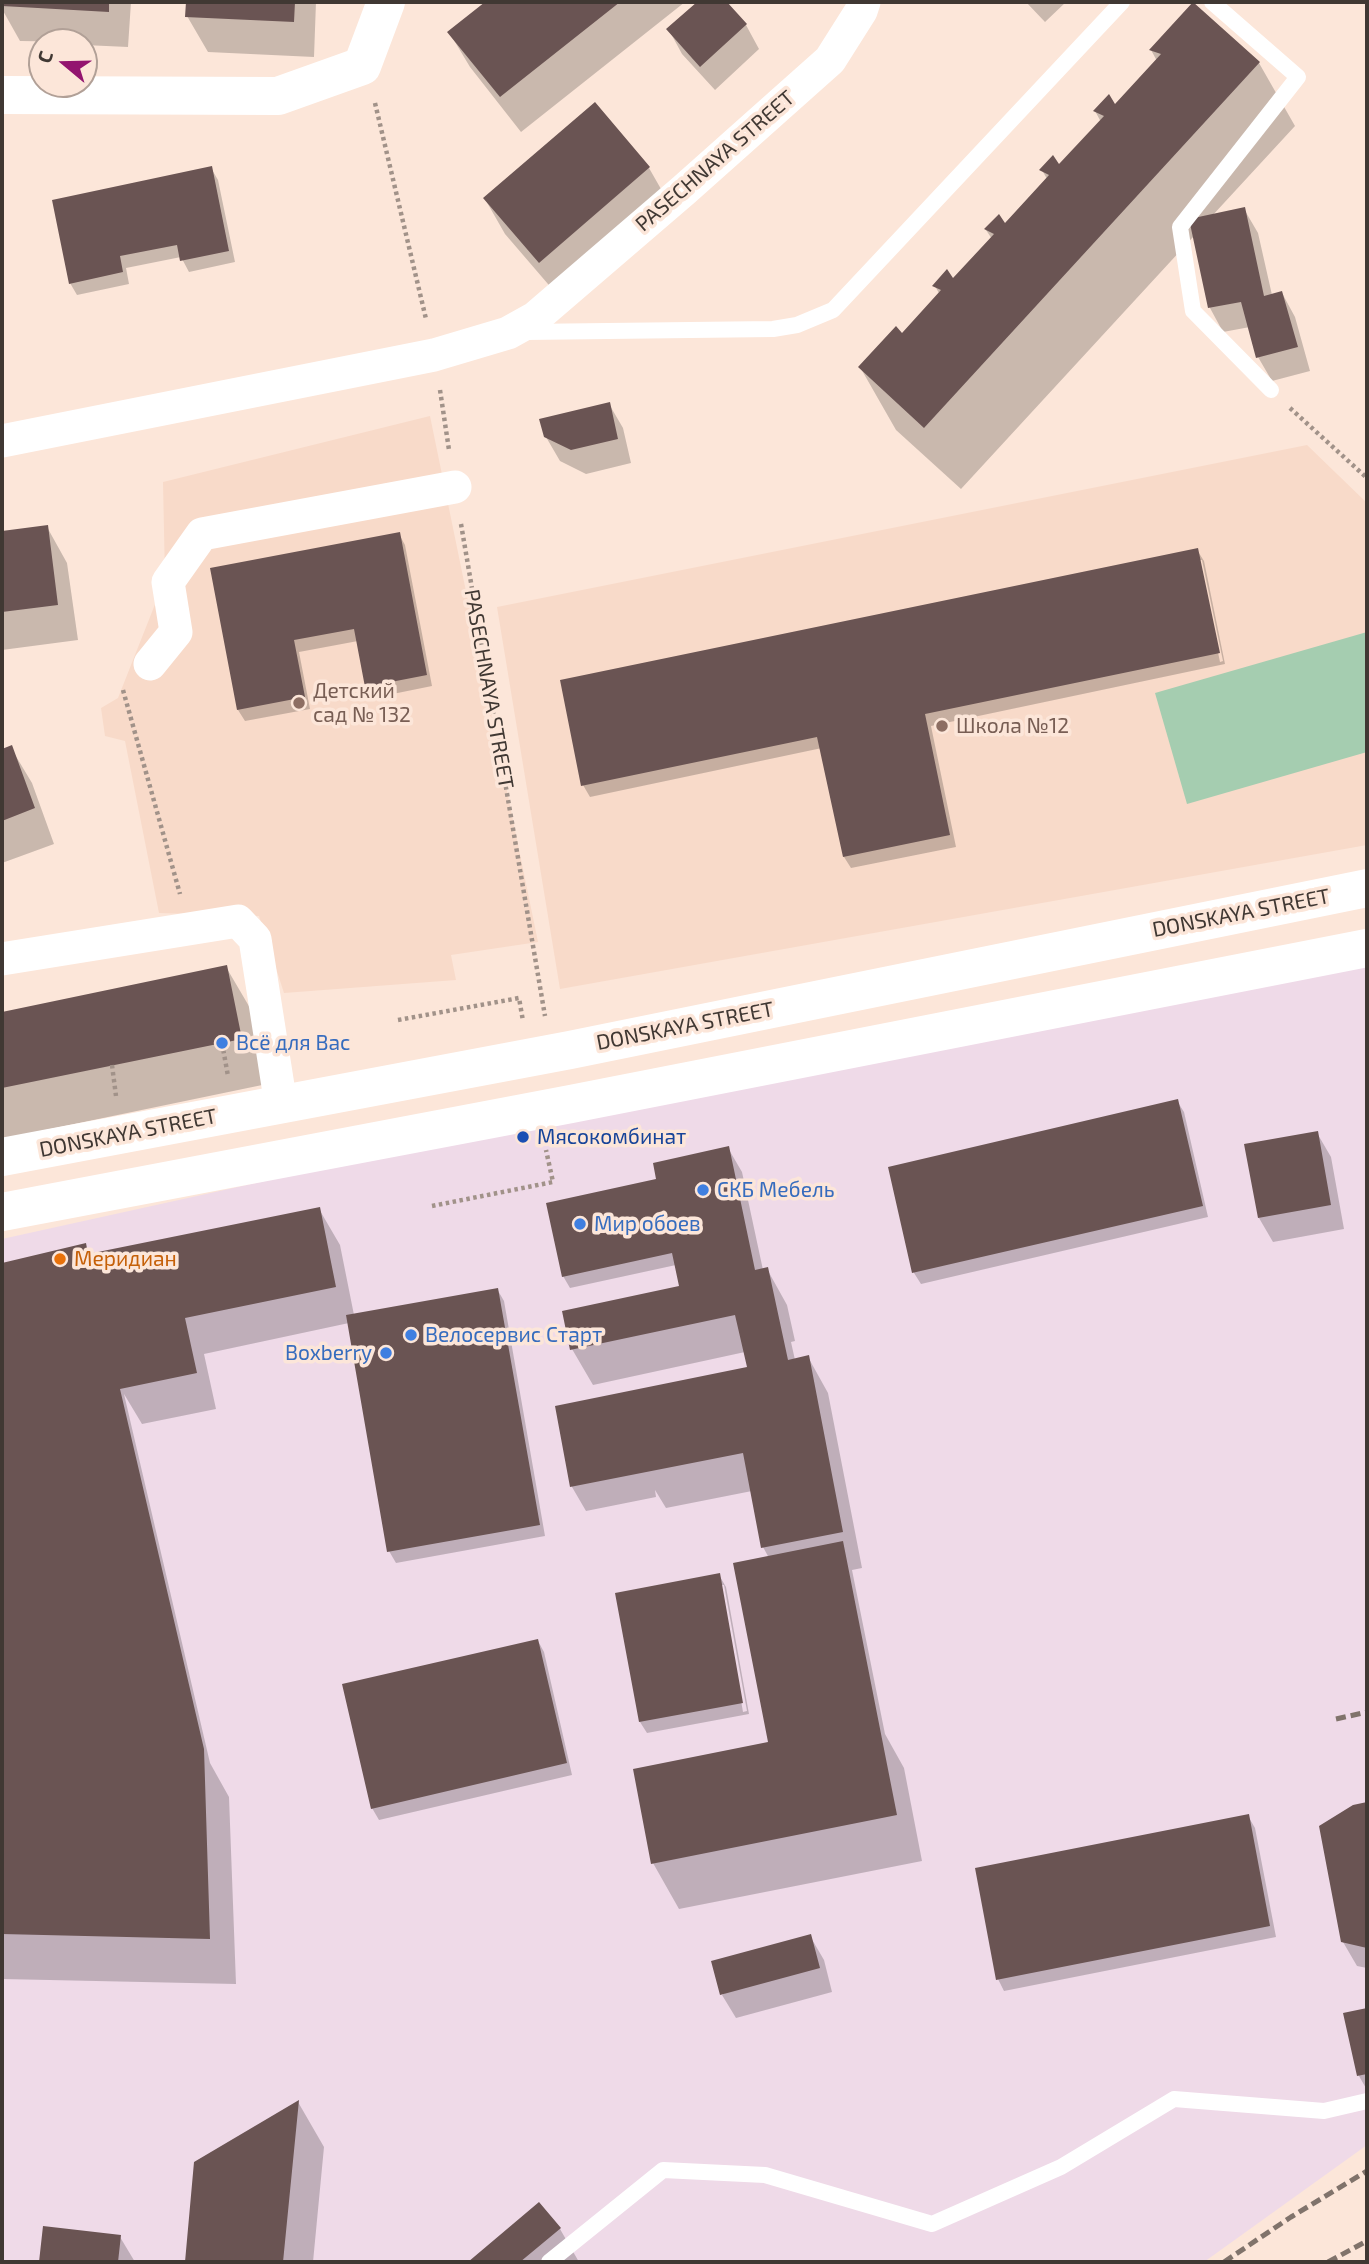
<!DOCTYPE html>
<meta charset="utf-8">
<style>
body{margin:0}
#map{position:relative;width:1369px;height:2264px;overflow:hidden;background:#fce6d9;font-family:"Exo 2",sans-serif}
canvas{display:block}
.frame{position:absolute;inset:0;border:4px solid #403833;pointer-events:none}
.north{position:absolute;left:28px;top:28px;width:70px;height:70px;box-sizing:border-box;background:#fce6d9;border:2px solid #b1a097;border-radius:50%;rotate:289deg;font-size:19px;font-weight:700;line-height:28px;text-align:center;color:#403833}
.north::after{content:'';display:block;margin:auto;width:24px;height:32px;background:#93146f;clip-path:polygon(50% 0,100% 100%,50% 72%,0 100%)}
</style>
<div id="map">
<canvas width="1369" height="2264"></canvas>
<div class="frame"></div>
<div class="north">С</div>
</div>
<script>
const g = document.querySelector('canvas').getContext('2d');
g.lineJoin = 'round';
function paint(path, color) { g.fillStyle = color; g.fill(path, 'evenodd'); }
const shape = rows => new Path2D(rows.map(r => 'M' + r).join(''));
function trace(path, color, width, dash) { g.strokeStyle = color; g.lineWidth = width; g.lineCap = dash ? 'butt' : 'round'; g.setLineDash(dash || []); g.stroke(path); }
function write(font, color, halo, rows, align = 'center') {
  g.font = font + ' "Exo 2",sans-serif'; g.lineWidth = 7; g.setLineDash([]); g.textBaseline = 'middle'; g.strokeStyle = halo; g.fillStyle = color; for (const [text, x, y, turn = 0] of rows) {
    g.save(); g.translate(x, y); g.rotate((+turn || 0) * Math.PI / 180); g.textAlign = isNaN(turn) ? turn : align; if (halo) g.strokeText(text, 0, 0); g.fillText(text, 0, 0); g.restore();
  }
}
paint(shape([
 [430,416,538,942,451,955,456,980,284,993,259,916,159,913,125,741,105,736,101,708,118,698,165,579,163,482],
 [1307,445,1367,503,1367,845,560,989,497,607]
]), '#f8dac9');
paint(shape([
 [1367,938,1367,2145,1204,2262,2,2262,2,1239]
]), '#efdae8');
paint(shape([
 [1367,632,1367,752,1187,804,1155,693]
]), '#a5cdb0');
paint(shape([
 [2,2,131,2,128,47,84,45,84,42,20,41,2,9],
 [188,2,316,2,314,57,208,52,187,16],
 [487,2,685,2,521,132,470,67,449,32],
 [699,2,725,2,746,25,759,49,715,90,682,54,669,30],
 [1026,2,1066,2,1045,22],
 [1194,4,1259,63,1295,126,1212,216,1244,209,1258,233,1272,295,1282,293,1295,317,1310,371,1272,381,1258,357,1250,327,1223,332,1210,308,1194,236,961,489,896,430,860,367,902,336,940,295,935,286,953,281,992,239,986,230,1005,225,1047,179,1042,170,1059,167,1101,122,1095,111,1115,107,1157,61,1151,50],
 [211,168,218,180,235,262,189,272,181,257,126,268,129,284,77,295,70,283],
 [649,168,669,203,560,298,505,234,485,199],
 [609,404,623,428,631,463,586,474,560,461,546,437],
 [47,527,67,563,78,640,2,650,2,533],
 [399,534,405,545,432,686,373,698,366,686,358,641,299,652,310,709,245,721,238,710,212,569],
 [1197,550,1204,561,1225,664,931,726,956,847,851,868,844,857,822,748,590,797,583,785],
 [1199,560,1202,560,1223,661,1220,662],
 [11,748,32,783,54,844,2,863,2,751],
 [226,967,253,1013,267,1084,2,1139,2,1013],
 [1177,1101,1184,1112,1208,1217,921,1284,914,1273,890,1168],
 [1317,1133,1331,1157,1344,1229,1273,1242,1259,1218],
 [728,1148,742,1172,763,1270,767,1269,787,1305,795,1341,791,1342,795,1360,808,1357,828,1393,862,1568,852,1570,885,1734,904,1768,922,1861,679,1909,653,1863,771,1744,769,1558,763,1547,752,1491,666,1508,655,1490,656,1497,586,1511,572,1487,557,1407,749,1369,745,1352,593,1385,572,1349,681,1288,676,1265,570,1288,563,1276,655,1181],
 [319,1209,340,1245,354,1315,497,1289,504,1301,545,1536,396,1563,389,1551,349,1323,204,1354,216,1409,142,1424,124,1394,210,1763,229,1797,236,1984,2,1979,2,1265,85,1245,91,1255],
 [719,1575,726,1587,749,1714,647,1733,640,1722,617,1594],
 [721,1585,724,1585,747,1711,743,1712],
 [538,1641,544,1652,572,1775,379,1820,372,1808],
 [1367,1804,1367,1968,1357,1966,1343,1942,1353,1807],
 [1248,1816,1255,1828,1276,1937,1004,1991,998,1979],
 [810,1936,824,1960,832,1992,736,2018,722,1995],
 [1367,2009,1367,2090,1359,2076,1345,2014],
 [298,2102,324,2147,313,2262,186,2262,196,2163],
 [539,2204,560,2229,579,2262,470,2262],
 [45,2228,120,2237,135,2262,41,2262]
]), '#0003');
paint(shape([
 [2,2,109,2,109,12,2,6],
 [186,2,295,2,294,22,185,17],
 [485,2,620,2,500,97,447,32],
 [697,2,727,2,747,24,700,67,666,29],
 [1193,2,1260,62,924,428,858,367,896,326,902,333,941,290,932,286,947,269,953,278,994,234,984,229,999,214,1005,223,1049,175,1039,170,1053,155,1059,164,1104,116,1093,111,1109,94,1115,104,1161,54,1149,50],
 [595,102,650,167,539,263,483,198],
 [212,166,229,251,180,261,177,245,120,256,123,272,69,284,52,200],
 [1245,207,1264,296,1282,291,1298,347,1256,358,1241,302,1208,308,1189,219],
 [610,402,618,439,571,450,544,437,539,419],
 [48,525,58,605,2,612,2,531],
 [400,532,427,675,365,687,354,629,294,640,305,697,237,710,210,568],
 [1198,548,1220,653,925,714,950,835,843,857,817,737,581,786,560,680],
 [12,745,35,808,2,821,2,749],
 [227,965,242,1039,2,1088,2,1012],
 [1178,1099,1203,1206,912,1273,888,1167],
 [1318,1131,1331,1205,1258,1218,1244,1144],
 [729,1146,755,1270,768,1267,788,1360,809,1355,843,1532,761,1548,743,1453,570,1487,555,1406,747,1367,735,1315,570,1350,562,1311,679,1286,672,1253,562,1277,546,1203,656,1179,653,1163],
 [320,1207,336,1287,185,1318,197,1373,120,1389,204,1749,210,1939,2,1934,2,1263,86,1243,88,1254],
 [498,1288,540,1525,387,1552,346,1315],
 [843,1541,897,1815,651,1864,633,1769,768,1742,733,1563],
 [720,1573,743,1703,639,1722,615,1593],
 [538,1639,567,1763,371,1809,342,1684],
 [1367,1802,1367,1948,1341,1942,1319,1826,1353,1805],
 [1249,1814,1270,1926,996,1980,975,1868],
 [811,1934,820,1968,720,1995,711,1961],
 [1367,2008,1367,2074,1357,2076,1343,2013],
 [299,2100,283,2262,185,2262,194,2162],
 [539,2202,561,2228,520,2262,468,2262],
 [43,2226,121,2235,118,2262,39,2262]
]), '#6a5453');
trace(shape([
 [375,103,426,319],
 [440,390,449,450],
 [1290,408,1367,478],
 [461,524,545,1016],
 [123,690,180,894],
 [398,1020,519,998,523,1021],
 [222,1043,228,1076],
 [112,1065,116,1096],
 [432,1206,553,1182,546,1150]
]), '#a19289', 4.5, [3.5, 3.5]);
trace(shape([
 [1212,2,1298,77,1180,227,1193,311,1271,390],
 [525,332,773,329,797,325,833,310,1122,2],
 [549,2262,663,2170,765,2175,932,2224,1061,2167,1174,2099,1324,2111,1367,2101]
]), '#fff', 16);
trace(shape([
 [2,441,434,355,508,333,535,318,684,190,830,60,861,11,864,2],
 [150,664,176,632,168,582,202,534,455,487],
 [2,959,238,921,255,939,281,1105]
]), '#fff', 33);
trace(shape([
 [2,95,278,96,362,66,386,2]
]), '#fff', 38);
trace(shape([
 [2,1157,570,1050,1367,888],
 [2,1212,571,1104,1367,948]
]), '#fff', 38);
trace(shape([
 [1336,1719,1367,1712],
 [1224,2262,1291,2217,1367,2171],
 [1328,2262,1367,2241]
]), '#80736b', 5, [10, 5]);
for (const [x, y, r, color] of [
 [299,703,7,"#8d6e63"],
 [942,726,7,"#8d6e63"],
 [222,1043,7,"#3f7fe0"],
 [523,1137,7,"#1a4fb4"],
 [703,1190,7,"#3f7fe0"],
 [580,1224,7,"#3f7fe0"],
 [60,1259,7,"#e8710a"],
 [411,1335,7,"#3f7fe0"],
 [386,1353,7,"#3f7fe0"]
]) { const dot = new Path2D(); dot.arc(x, y, r, 0, 2 * Math.PI); g.fillStyle = color; g.fill(dot); trace(dot, '#fce6d9', 2.5); }
write('21px', '#403833', '#fce6d9', [
 ["PASECHNAYA STREET",715,161,-41],
 ["PASECHNAYA STREET",489,689,80],
 ["DONSKAYA STREET",1241,913,-11],
 ["DONSKAYA STREET",685,1026,-11],
 ["DONSKAYA STREET",128,1133,-11]
]);
write('21px', '#785e54', '#fce6d9', [
 ["Детский",313,691],
 ["сад № 132",313,715],
 ["Школа №12",956,726]
], 'left');
write('21px', '#366cbe', '#fce6d9', [
 ["Всё для Вас",236,1043],
 ["СКБ Мебель",717,1190],
 ["Мир обоев",594,1224],
 ["Велосервис Старт",425,1335],
 ["Boxberry",372,1353,"right"]
], 'left');
write('21px', '#164399', '#fce6d9', [
 ["Мясокомбинат",537,1137]
], 'left');
write('21px', '#c56008', '#fce6d9', [
 ["Меридиан",74,1259]
], 'left');
</script>
